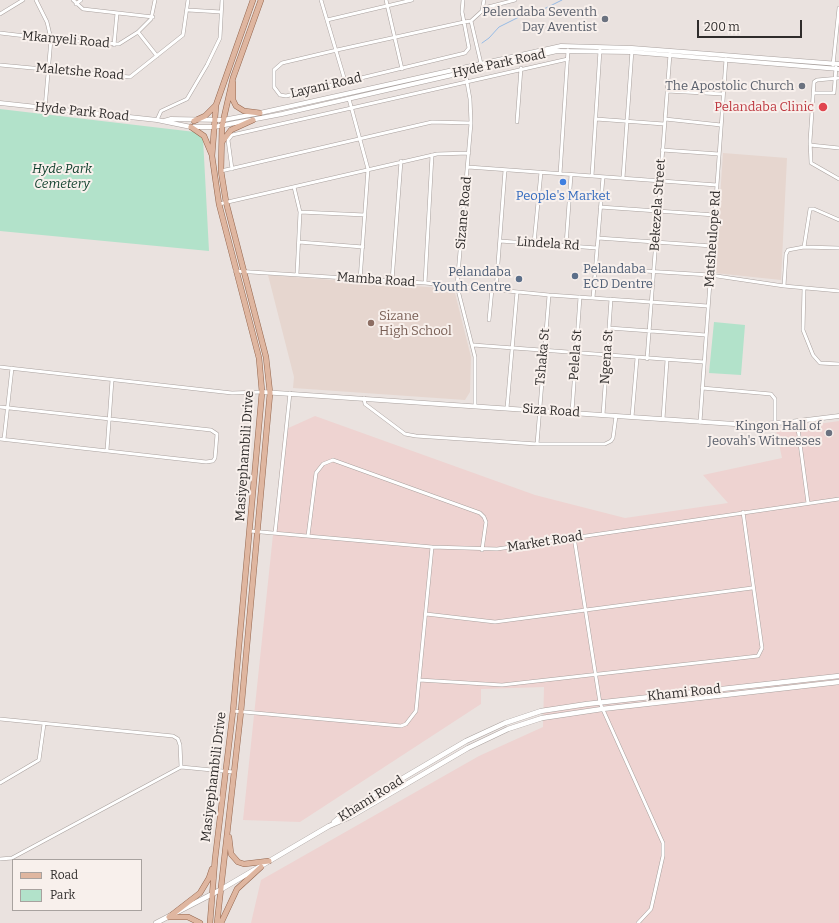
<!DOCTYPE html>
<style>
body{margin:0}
#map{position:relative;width:839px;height:923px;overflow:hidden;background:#eae2df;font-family:Bitter,serif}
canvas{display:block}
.legend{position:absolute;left:12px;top:859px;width:130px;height:52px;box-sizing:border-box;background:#f8f0ec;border:1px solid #a8a29f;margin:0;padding:5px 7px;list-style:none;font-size:12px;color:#2f2c2b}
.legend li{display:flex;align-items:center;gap:8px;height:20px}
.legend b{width:20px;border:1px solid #a8a29f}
.scale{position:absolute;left:697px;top:20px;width:105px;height:18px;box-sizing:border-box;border:2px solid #2f2c2b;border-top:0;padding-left:5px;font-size:12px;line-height:14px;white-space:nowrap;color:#2f2c2b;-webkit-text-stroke:3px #f8f0ec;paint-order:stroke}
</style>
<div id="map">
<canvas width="839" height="923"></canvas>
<ul class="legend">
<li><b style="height:5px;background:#dfb6a0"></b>Road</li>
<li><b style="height:11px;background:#b2e2ca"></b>Park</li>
</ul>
<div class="scale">200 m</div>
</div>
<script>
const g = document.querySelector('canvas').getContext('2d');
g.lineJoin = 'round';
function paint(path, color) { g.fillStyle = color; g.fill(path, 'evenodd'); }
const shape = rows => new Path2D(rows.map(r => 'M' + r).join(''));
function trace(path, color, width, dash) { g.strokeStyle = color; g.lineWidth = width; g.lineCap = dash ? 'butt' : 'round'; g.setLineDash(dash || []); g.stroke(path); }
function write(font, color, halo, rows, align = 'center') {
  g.font = font + ' Bitter,serif'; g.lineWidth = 4; g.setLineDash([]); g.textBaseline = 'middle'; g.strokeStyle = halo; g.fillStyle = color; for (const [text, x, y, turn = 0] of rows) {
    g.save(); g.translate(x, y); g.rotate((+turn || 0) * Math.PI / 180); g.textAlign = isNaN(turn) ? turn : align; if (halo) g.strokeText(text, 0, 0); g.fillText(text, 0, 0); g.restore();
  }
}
paint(shape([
 [315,416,535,495,625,518,728,503,703,475,782,458,776,430,839,421,839,923,251,923,261,880,479,756,543,727,544,687,481,689,481,704,300,822,243,820,284,430]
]), '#eed3d1');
paint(shape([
 [723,153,787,158,781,280,715,273],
 [268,275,454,289,471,357,470,392,465,400,293,388,294,377]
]), '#e6d6cf');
paint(shape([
 [0,109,195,132,203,138,209,251,0,231],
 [714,322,745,325,741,375,709,373]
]), '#b2e2ca');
trace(shape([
 [482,43,489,38,499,27,521,16,546,8,562,0]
]), '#97bbe5', 1);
const minor = shape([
 [36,0,47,22,51,39,45,108],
 [73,0,83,9,153,17],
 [321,0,345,81],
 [386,0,402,69],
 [463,0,462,12,464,22,469,48,465,53,286,96,280,95,274,87,274,70,282,63,337,50,464,22,471,21],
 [76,4,81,0],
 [188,10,221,12],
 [482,11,484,0],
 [0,14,23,0],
 [327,20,412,0],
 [138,32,157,56],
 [0,33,51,39,119,44,138,32,151,19,155,0],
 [114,45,117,13],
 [0,65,130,77,183,35,188,0],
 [833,65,839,8],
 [482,68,471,21,482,11,488,7,515,0],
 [465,71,470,99,471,123,457,286,475,357,475,405],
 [839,78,817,80,814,82,810,141,811,163,839,179],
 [667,91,723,94],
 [813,93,834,93,836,67],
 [349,99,368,169,360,280],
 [596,119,664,124],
 [665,119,721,125],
 [157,120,161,111,187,99,207,65,220,38,222,0],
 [517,122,521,68],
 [810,145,839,148],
 [662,150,719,154],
 [468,167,717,185],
 [232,169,228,140,232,135,568,59],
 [221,171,432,122,471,123],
 [560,174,568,50],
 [592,176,600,50],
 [623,178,632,50],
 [294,187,300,212,297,274],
 [219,204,437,154,469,153],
 [600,207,715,215],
 [300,212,365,215],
 [598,238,712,246],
 [500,241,597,248],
 [299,242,363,247],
 [534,243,541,172],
 [566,245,571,175],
 [804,247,810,209,814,209,839,220],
 [595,268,710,275,784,286,839,291],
 [235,271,425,283,549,295,708,306],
 [392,281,401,161],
 [425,283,432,155],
 [784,286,786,254,788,250,804,247,839,248],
 [804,288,803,330,813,355,820,363,839,364],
 [496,290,505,170],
 [593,298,603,177],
 [489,320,492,289],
 [609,328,706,335],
 [473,345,704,362],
 [647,359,670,54],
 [0,367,232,393,262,392],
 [702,388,771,394,775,399,775,424],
 [364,398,365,404,405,434,416,436,537,444,605,444,611,441,613,438,616,416],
 [0,407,211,430,217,434,215,458,213,461,206,462,0,439],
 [507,408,517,292],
 [572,412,580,297],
 [603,415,611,299],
 [632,417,637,358],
 [663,419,667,360],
 [797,421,808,503],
 [700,422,726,59],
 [4,439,12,368],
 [537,444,549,295],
 [107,450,112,380],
 [250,531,432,547,497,549,839,499],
 [275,533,290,393],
 [308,536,316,473,323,464,333,460,480,513,484,517,486,522,482,550],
 [574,537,600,703,663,843,663,856,651,909,638,923],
 [426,614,495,622,752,588],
 [419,680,502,685,758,656,762,648,743,512],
 [233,711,401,726,406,724,416,711,432,547],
 [0,719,173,736,178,739,180,745,181,767],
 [0,783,39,760,44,724],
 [0,859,12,858,181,767,233,772]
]);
const tertiary = shape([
 [0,103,157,120,191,127,214,127,282,114,557,51,631,52,839,69],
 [164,121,171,119,223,120,260,113,561,46,632,48,839,64],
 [262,392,749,425,790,422,839,416]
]);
const secondary = shape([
 [334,822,347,811,466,741,505,723,541,711,587,704,839,676],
 [156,923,220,890,329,826,350,817,468,748,508,729,542,718,602,709,839,682]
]);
const primary = shape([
 [233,83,233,100,236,106,244,111,260,113],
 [194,121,205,116,216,105],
 [191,127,204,136,212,155],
 [222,142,231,130,253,120],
 [229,837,231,854,238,862,244,864,269,861],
 [169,917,200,893,209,878,212,869],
 [170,917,188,917,200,923],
 [210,923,215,859,233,711,262,392,259,358,219,204,212,156,216,105,253,0],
 [217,923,241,711,270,393,266,357,226,202,221,171,222,126,233,78,261,0],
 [221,923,237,889,261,867]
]);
trace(minor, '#a9a19e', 4);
trace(tertiary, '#a9a19e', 5);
trace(secondary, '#a9a19e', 5.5);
trace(primary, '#94664e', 6);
trace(minor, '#fff', 3);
trace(tertiary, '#fff', 4);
trace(secondary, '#fff', 4.5);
trace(primary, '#dfb6a0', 5);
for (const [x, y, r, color] of [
 [605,19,4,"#6b7280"],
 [802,86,4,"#6b7280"],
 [823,107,5,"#e0444e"],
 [563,182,4,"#3f7fe0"],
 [575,276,4,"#5c6f8a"],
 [519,279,4,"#5c6f8a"],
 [371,323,4,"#8d6e63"],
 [829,433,4,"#6b7280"]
]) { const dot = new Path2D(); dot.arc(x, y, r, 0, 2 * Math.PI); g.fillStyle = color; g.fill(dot); trace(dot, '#f8f0ec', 1.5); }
write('13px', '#5b616d', '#f8f0ec', [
 ["Pelendaba Seventh",597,12],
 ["Day Aventist",597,27],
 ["The Apostolic Church",794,86],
 ["Kingon Hall of",821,426],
 ["Jeovah's Witnesses",821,441]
], 'right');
write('13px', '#2f2c2b', '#f8f0ec', [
 ["Mkanyeli Road",66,40,5],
 ["Hyde Park Road",499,64,-12],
 ["Maletshe Road",80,72,5],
 ["Layani Road",326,86,-13],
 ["Hyde Park Road",82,112,6],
 ["Bekezela Street",658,205,-86],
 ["Sizane Road",464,213,-85],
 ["Matsheulope Rd",713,239,-86],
 ["Lindela Rd",548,244,4],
 ["Mamba Road",376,280,4],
 ["Pelela St",576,355,-86],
 ["Tshaka St",543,357,-85],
 ["Ngena St",607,357,-86],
 ["Siza Road",551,411,4],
 ["Masiyephambili Drive",245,456,-86],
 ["Market Road",545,542,-9],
 ["Khami Road",684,693,-6],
 ["Masiyephambili Drive",214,777,-83],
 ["Khami Road",371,799,-32]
]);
write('13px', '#be3a42', '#f8f0ec', [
 ["Pelandaba Clinic",814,107]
], 'right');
write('italic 13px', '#11402d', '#f8f0ec', [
 ["Hyde Park",62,169],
 ["Cemetery",62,184]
]);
write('13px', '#366cbe', '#f8f0ec', [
 ["People's Market",563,196]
]);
write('13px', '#4e5e75', '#f8f0ec', [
 ["Pelandaba",583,269],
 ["ECD Dentre",583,284],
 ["Pelandaba",511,272,"right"],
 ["Youth Centre",511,287,"right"]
], 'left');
write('13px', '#785e54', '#f8f0ec', [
 ["Sizane",379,316],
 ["High School",379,331]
], 'left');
</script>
